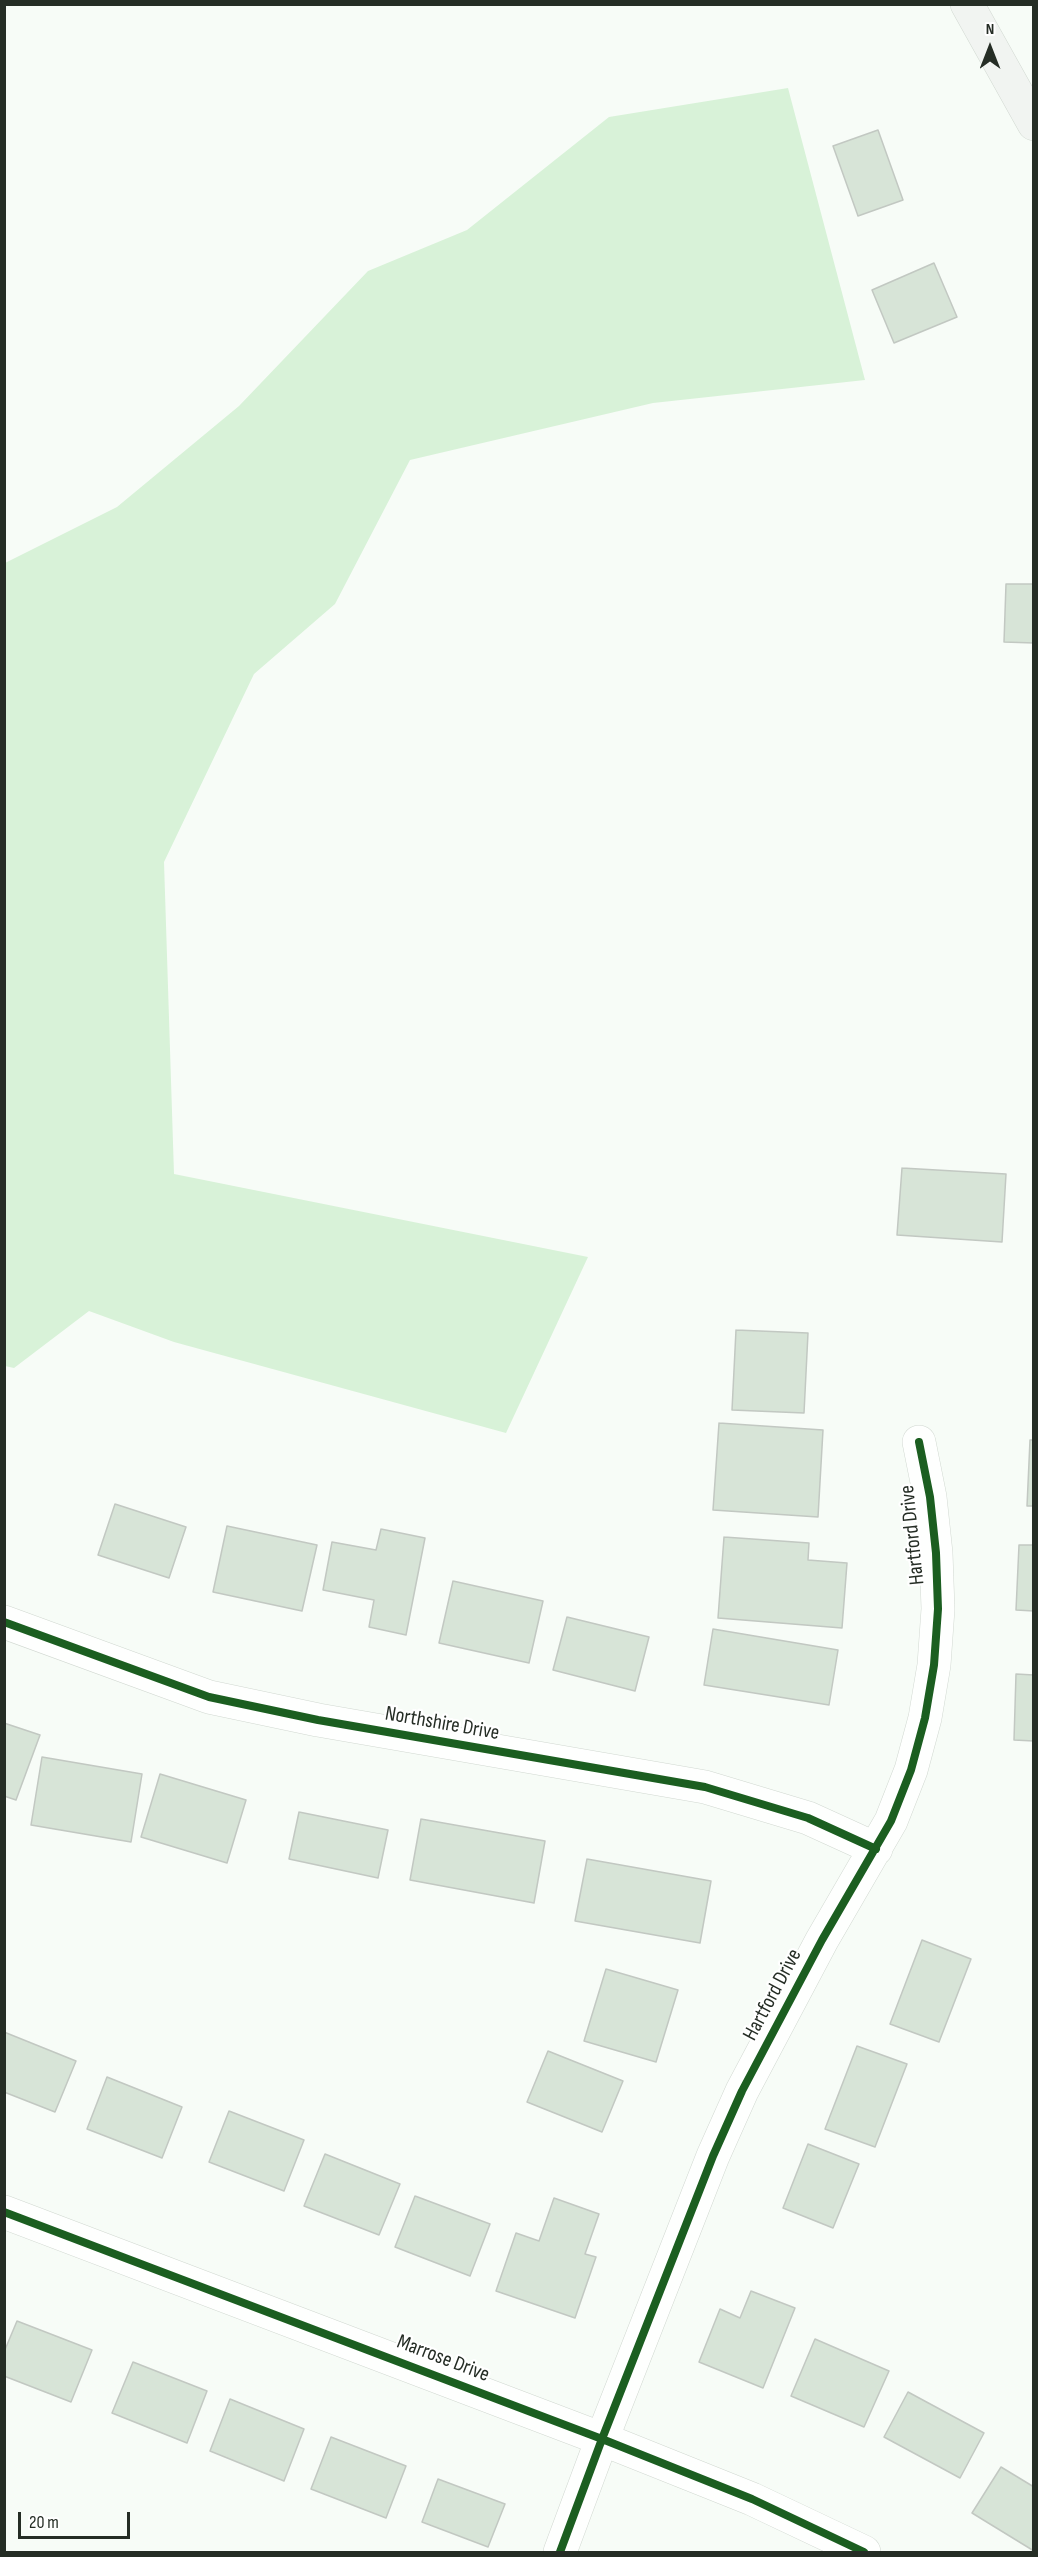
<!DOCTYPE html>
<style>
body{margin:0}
#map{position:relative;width:1038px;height:2557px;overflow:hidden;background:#f7fcf7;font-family:"Sofia Sans Condensed",sans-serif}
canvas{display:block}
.frame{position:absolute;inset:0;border:6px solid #252d25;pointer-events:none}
.north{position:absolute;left:960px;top:18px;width:60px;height:60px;-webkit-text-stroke:4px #fff;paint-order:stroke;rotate:0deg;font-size:16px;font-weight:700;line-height:24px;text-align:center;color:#252d25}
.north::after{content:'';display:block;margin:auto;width:21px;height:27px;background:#252d25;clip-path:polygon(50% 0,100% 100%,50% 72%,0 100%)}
.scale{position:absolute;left:18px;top:2512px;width:112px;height:27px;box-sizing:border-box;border:3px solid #252d25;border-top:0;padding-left:8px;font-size:18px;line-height:21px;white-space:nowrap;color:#252d25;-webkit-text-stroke:4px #fff;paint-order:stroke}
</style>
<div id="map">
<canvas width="1038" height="2557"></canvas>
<div class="frame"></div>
<div class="north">N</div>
<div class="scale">20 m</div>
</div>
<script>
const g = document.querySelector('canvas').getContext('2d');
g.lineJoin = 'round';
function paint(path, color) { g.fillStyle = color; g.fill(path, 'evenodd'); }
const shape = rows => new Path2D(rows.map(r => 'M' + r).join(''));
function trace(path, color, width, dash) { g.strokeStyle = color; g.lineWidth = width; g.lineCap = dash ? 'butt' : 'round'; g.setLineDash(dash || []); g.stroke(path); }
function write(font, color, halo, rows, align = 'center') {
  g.font = font + ' "Sofia Sans Condensed",sans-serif'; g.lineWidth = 4.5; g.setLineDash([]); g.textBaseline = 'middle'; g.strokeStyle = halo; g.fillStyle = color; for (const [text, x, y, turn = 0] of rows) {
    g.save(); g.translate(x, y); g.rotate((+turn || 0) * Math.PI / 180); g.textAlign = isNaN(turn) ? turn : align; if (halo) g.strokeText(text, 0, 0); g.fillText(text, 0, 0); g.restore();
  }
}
paint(shape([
 [788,88,865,380,653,403,410,460,335,604,254,674,164,862,174,1174,588,1257,506,1433,174,1342,89,1311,14,1368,5,1366,5,563,117,507,239,406,368,271,467,230,609,117]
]), '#d8f2d8');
const building = shape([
 [878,130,903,200,858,216,833,146,878,130],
 [934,263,957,317,894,343,872,290,934,263],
 [1006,584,1034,584,1034,643,1004,642,1006,584],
 [902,1168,1006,1174,1002,1242,897,1235,902,1168],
 [736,1330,808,1333,804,1413,732,1410,736,1330],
 [719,1423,823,1430,818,1517,713,1510,719,1423],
 [1030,1440,1034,1440,1034,1506,1027,1506,1030,1440],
 [115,1504,186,1527,169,1578,98,1555,115,1504],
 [227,1526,317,1545,302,1611,213,1592,227,1526],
 [381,1529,425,1538,406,1635,369,1627,374,1600,323,1590,332,1542,376,1550,381,1529],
 [724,1537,809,1543,808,1560,847,1563,842,1628,718,1618,724,1537],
 [1019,1545,1034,1545,1034,1611,1016,1610,1019,1545],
 [453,1581,543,1601,529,1663,439,1643,453,1581],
 [567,1617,649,1637,635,1691,553,1670,567,1617],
 [713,1629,838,1650,829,1705,704,1685,713,1629],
 [1016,1674,1034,1675,1034,1741,1014,1740,1016,1674],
 [4,1723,40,1735,16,1800,4,1796,4,1723],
 [42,1757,142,1774,131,1842,31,1825,42,1757],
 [160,1774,246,1800,227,1863,141,1837,160,1774],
 [299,1812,388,1830,378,1878,289,1859,299,1812],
 [421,1819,545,1841,534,1903,410,1880,421,1819],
 [587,1859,711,1881,700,1943,575,1921,587,1859],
 [922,1940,971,1959,939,2042,890,2024,922,1940],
 [606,1969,678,1990,656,2062,584,2041,606,1969],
 [4,2032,76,2061,55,2112,4,2092,4,2032],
 [857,2046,907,2064,875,2147,825,2129,857,2046],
 [548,2051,623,2081,602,2132,527,2102,548,2051],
 [107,2077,182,2107,162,2158,87,2129,107,2077],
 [229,2111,304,2140,284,2191,209,2162,229,2111],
 [808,2144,859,2164,833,2228,783,2208,808,2144],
 [325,2154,400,2184,379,2235,304,2206,325,2154],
 [415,2196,490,2224,470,2276,395,2247,415,2196],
 [554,2198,599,2214,585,2254,596,2257,575,2318,496,2291,516,2233,539,2241,554,2198],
 [751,2291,795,2308,763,2388,699,2362,720,2309,740,2318,751,2291],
 [17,2321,92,2350,71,2402,4,2376,4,2352,17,2321],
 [815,2339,889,2371,864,2427,791,2396,815,2339],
 [133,2362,207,2391,187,2443,112,2413,133,2362],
 [908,2392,984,2433,960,2478,884,2437,908,2392],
 [230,2399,304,2429,284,2481,210,2451,230,2399],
 [331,2437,406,2466,386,2518,311,2489,331,2437],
 [1001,2467,1034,2487,1034,2551,972,2513,1001,2467],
 [438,2479,505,2504,488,2547,422,2522,438,2479]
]);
paint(building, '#d7e4d7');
trace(building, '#c2c8c2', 1.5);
const street = shape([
 [4,1622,209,1697,318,1720,705,1787,808,1818,876,1849],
 [4,2212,602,2439,752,2499,864,2552],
 [560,2552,602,2439,713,2156,742,2091,822,1940,891,1821,911,1770,925,1718,934,1665,938,1609,936,1553,930,1497,919,1442]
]);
const secondary = shape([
 [967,4,1034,124]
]);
trace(street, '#d1d8d1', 34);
trace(secondary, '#d1d8d1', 34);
trace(street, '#fefffe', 33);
trace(secondary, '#f1f4f1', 33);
trace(shape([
 [4,1622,209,1697,318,1720,705,1787,808,1818,876,1849],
 [4,2212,602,2439,752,2499,864,2552],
 [560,2552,602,2439,713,2156,742,2091,822,1940,891,1821,911,1770,925,1718,934,1665,938,1609,936,1553,930,1497,919,1442]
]), '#1b5e20', 8);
write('21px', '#252d25', '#fff', [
 ["Hartford Drive",913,1535,-96],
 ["Northshire Drive",442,1724,10],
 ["Hartford Drive",773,1995,-62],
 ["Marrose Drive",443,2359,21]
]);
</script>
